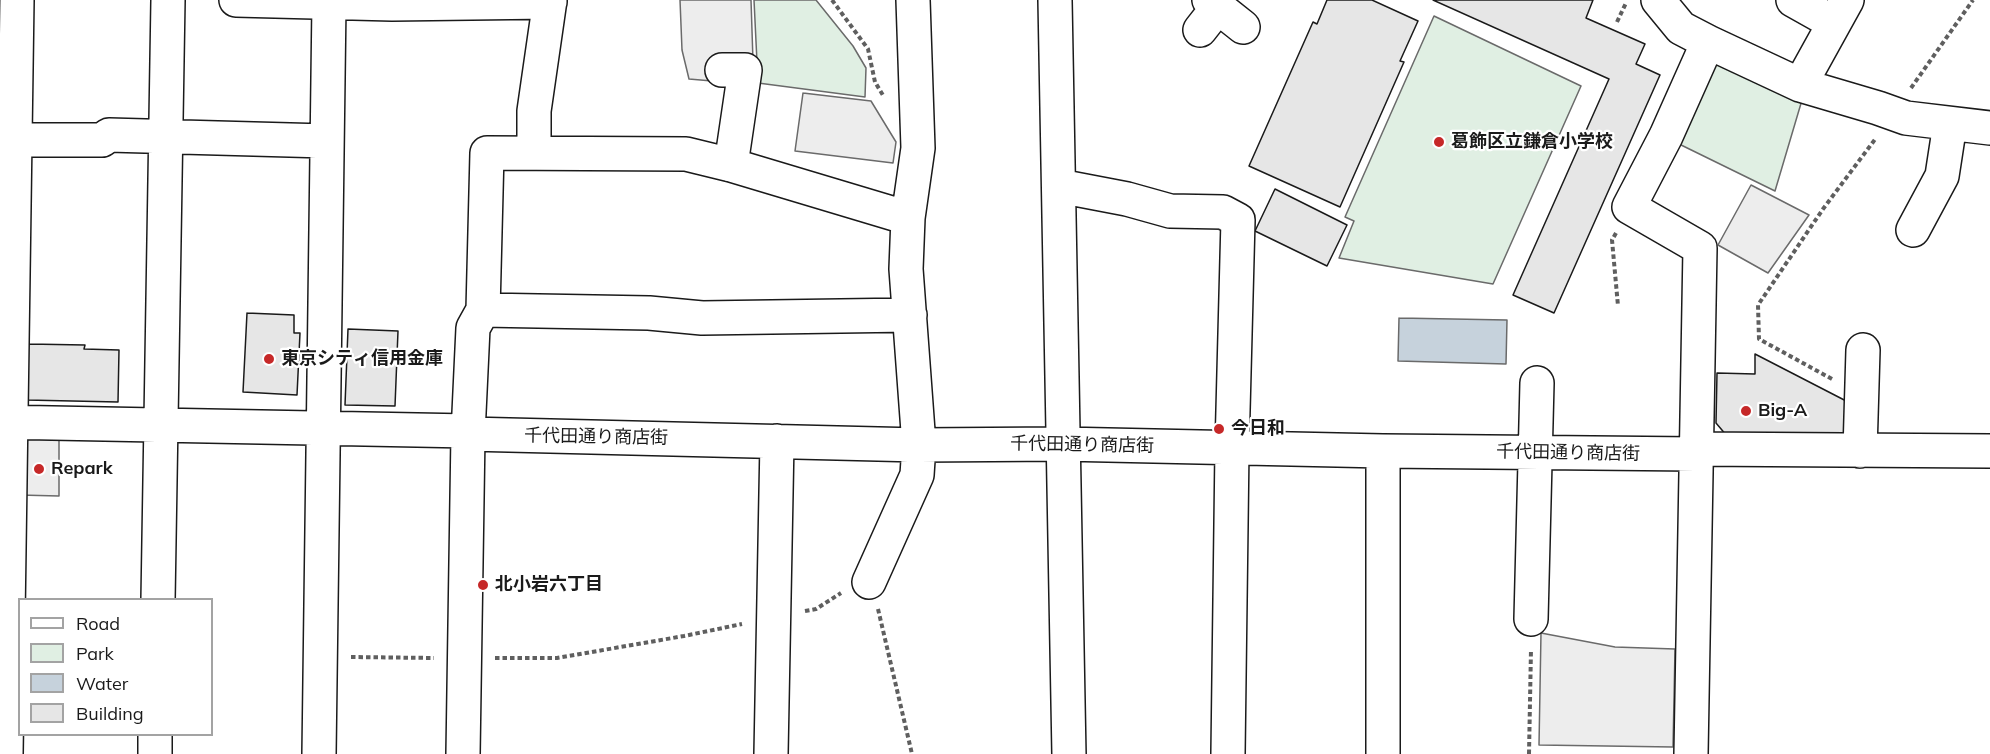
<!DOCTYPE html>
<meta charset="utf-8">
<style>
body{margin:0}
#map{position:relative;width:1990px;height:754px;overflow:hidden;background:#fff;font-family:Mulish,sans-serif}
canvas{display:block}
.legend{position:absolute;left:18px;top:598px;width:195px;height:138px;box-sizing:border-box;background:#fff;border:2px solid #a3a3a3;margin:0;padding:8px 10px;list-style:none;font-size:18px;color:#1a1a1a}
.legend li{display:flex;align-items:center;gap:12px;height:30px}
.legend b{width:30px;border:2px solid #a3a3a3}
</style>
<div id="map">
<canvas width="1990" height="754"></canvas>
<ul class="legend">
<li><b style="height:8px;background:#fff"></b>Road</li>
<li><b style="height:16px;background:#e0efe3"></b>Park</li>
<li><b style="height:16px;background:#c6d2dc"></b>Water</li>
<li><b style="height:16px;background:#e6e6e6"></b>Building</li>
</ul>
</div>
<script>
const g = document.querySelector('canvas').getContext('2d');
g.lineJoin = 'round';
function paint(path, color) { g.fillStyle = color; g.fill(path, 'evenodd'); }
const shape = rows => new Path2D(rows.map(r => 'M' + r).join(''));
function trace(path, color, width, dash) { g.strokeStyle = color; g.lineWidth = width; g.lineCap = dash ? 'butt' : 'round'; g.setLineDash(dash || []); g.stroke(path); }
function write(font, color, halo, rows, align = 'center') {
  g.font = font + ' Mulish,"Noto Sans JP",sans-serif'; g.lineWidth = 4.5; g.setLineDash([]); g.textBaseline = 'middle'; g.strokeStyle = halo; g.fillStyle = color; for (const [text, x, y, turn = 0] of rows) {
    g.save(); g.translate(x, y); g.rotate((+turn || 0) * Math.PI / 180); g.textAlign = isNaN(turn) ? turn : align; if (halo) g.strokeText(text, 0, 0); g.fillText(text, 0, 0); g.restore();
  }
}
const green = shape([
 [754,0,816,0,853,46,866,68,865,97,758,83,754,0],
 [1434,16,1581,86,1493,284,1339,258,1354,221,1345,217,1434,16],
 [1715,60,1802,100,1775,191,1677,143,1715,60]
]);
paint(green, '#e0efe3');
trace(green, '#6a6a6a', 1.5);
const parking = shape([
 [680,0,751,0,753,61,712,81,689,79,682,50,680,0],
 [803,93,871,101,896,142,893,163,795,151,803,93],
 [1751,185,1809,215,1768,273,1718,245,1751,185],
 [23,437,59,437,59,496,19,495,23,437],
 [1541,633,1615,647,1675,649,1673,747,1539,745,1541,633]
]);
paint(parking, '#ededed');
trace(parking, '#6a6a6a', 1.5);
const water = shape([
 [1399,318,1507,320,1506,364,1398,361,1399,318]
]);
paint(water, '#c6d2dc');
trace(water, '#6a6a6a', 1.5);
const building = shape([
 [1327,0,1372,0,1418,21,1400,61,1404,62,1340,207,1249,166,1313,22,1317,24,1327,0],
 [1433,0,1593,0,1586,18,1645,44,1636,64,1660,75,1554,313,1513,295,1609,79,1433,0],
 [1275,189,1347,225,1327,266,1255,231,1275,189],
 [247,313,294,315,294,333,300,333,297,395,243,392,247,313],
 [348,329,398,331,395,406,345,405,348,329],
 [28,344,85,345,84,349,119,350,118,402,26,400,28,344],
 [1755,354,1852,404,1851,439,1727,436,1716,423,1717,373,1755,374,1755,354]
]);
paint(building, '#e6e6e6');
trace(building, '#1a1a1a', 1.5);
const minor = shape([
 [236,0,392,4,550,2],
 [1055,0,1069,754],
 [1209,0,1243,27],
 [1658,0,1681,28,1708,42,1666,136,1629,207,1700,248,1691,754],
 [1793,0,1834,23],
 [1200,30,1218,7],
 [1708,42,1800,85,1878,108,1906,118,1990,128],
 [722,70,745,70,731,165],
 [1800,85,1847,0],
 [0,136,15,136,30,140,102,140,109,135,326,141],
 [534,153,534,111,550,0],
 [1059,186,1127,199,1170,211,1223,212,1238,220,1232,448,1228,754],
 [1913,230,1942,176,1950,124],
 [483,310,649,313,702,318,910,315],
 [0,422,469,431],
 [468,434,919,445,1062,444,1383,451,1696,454],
 [1696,449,1990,451],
 [1860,451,1863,350],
 [869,582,917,475,919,445,906,269,908,218,918,148,913,0],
 [158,600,168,0],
 [1531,619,1537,383],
 [6,754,17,0],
 [155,754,155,734],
 [319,754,329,3],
 [463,754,468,434,473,328,483,310,487,153,686,154,731,165,908,218],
 [771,754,777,441],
 [1383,754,1383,451]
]);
trace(minor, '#1a1a1a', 36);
trace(shape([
 [832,0,868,49,875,82,884,97],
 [1617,22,1626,3],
 [1911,88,1973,0],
 [1616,233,1612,240,1618,306],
 [1832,379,1759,339,1758,305,1823,209,1876,138],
 [878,609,912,754],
 [805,611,816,609,841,593],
 [351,657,434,658],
 [495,658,557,658,684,636,742,624],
 [1529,754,1531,649]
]), '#5f5f5f', 4, [4.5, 3]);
trace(minor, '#fff', 33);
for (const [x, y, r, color] of [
 [1439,142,6,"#c62828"],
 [269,359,6,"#c62828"],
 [1746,411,6,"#c62828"],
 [1219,429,6,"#c62828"],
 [39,469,6,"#c62828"],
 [483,585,6,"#c62828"]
]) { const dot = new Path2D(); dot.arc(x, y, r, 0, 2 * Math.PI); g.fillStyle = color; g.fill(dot); trace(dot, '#fff', 2); }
write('bold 18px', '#1a1a1a', '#fff', [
 ["葛飾区立鎌倉小学校",1451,142],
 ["東京シティ信用金庫",281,359],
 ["Big-A",1758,411],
 ["今日和",1231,429],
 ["Repark",51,469],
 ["北小岩六丁目",495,585]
], 'left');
write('18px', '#1a1a1a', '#fff', [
 ["千代田通り商店街",596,437,1],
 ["千代田通り商店街",1082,445,1],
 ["千代田通り商店街",1568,453,1]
]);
</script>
